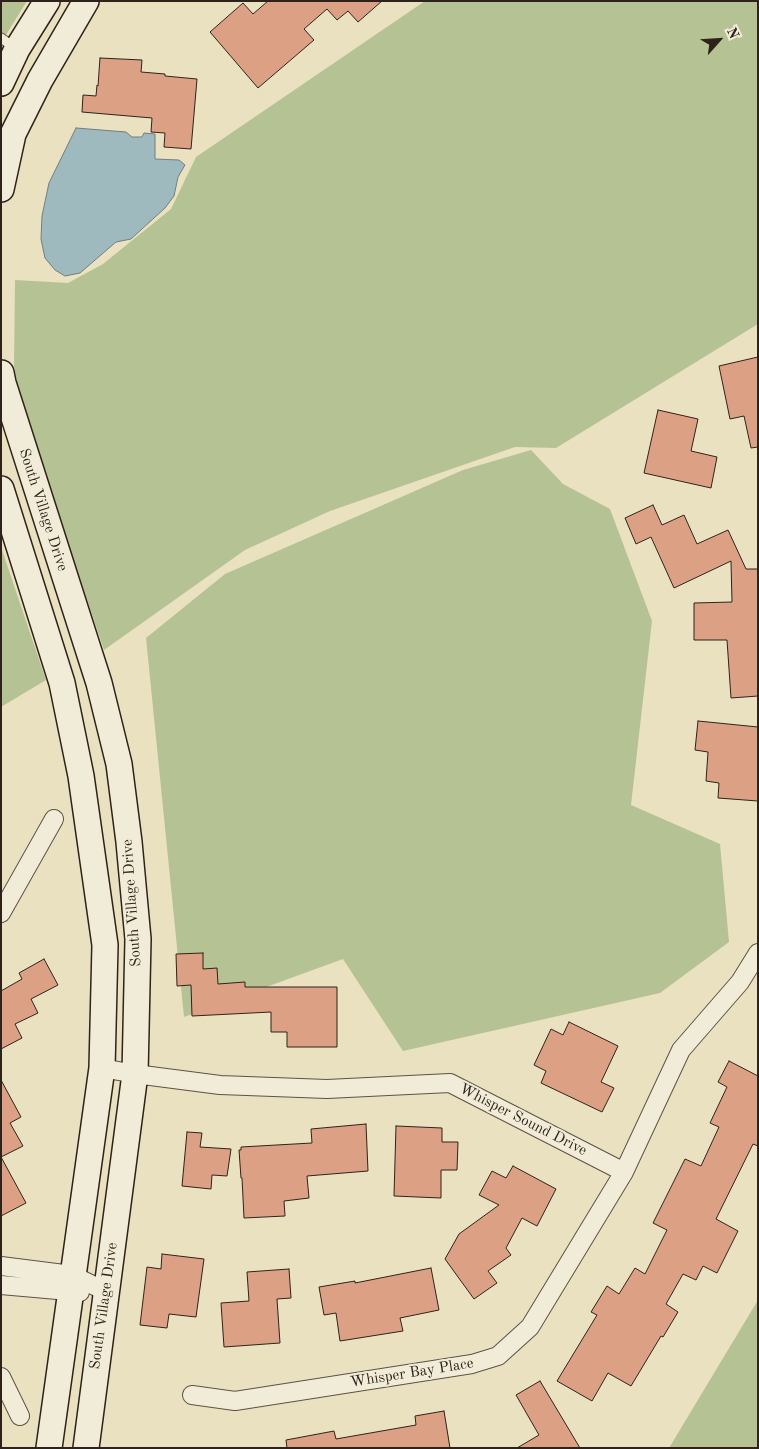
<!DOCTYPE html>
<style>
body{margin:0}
#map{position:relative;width:759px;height:1449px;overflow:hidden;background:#eae1c1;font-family:"Old Standard TT",serif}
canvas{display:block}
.frame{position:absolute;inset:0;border:2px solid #2f221a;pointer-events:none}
.north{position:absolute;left:694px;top:15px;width:50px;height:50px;-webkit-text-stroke:4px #f1ecd7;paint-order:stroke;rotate:64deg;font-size:14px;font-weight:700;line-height:20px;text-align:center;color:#2f221a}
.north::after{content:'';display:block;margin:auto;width:18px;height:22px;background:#2f221a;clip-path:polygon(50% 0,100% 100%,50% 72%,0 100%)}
</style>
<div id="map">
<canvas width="759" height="1449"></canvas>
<div class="frame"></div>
<div class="north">N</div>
</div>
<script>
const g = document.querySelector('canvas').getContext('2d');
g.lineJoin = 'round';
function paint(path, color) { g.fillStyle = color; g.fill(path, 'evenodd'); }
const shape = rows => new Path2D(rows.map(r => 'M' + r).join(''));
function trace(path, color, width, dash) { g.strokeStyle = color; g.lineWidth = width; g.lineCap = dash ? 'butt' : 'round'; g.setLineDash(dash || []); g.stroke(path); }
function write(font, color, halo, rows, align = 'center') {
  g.font = font + ' "Old Standard TT",serif'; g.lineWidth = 4; g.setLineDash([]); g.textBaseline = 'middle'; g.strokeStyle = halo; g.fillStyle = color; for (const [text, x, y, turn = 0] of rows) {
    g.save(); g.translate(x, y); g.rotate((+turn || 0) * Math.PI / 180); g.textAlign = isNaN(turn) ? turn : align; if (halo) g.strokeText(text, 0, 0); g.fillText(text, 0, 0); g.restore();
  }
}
paint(shape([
 [1,1,27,1,1,43],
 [425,1,758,1,758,324,556,448,515,447,330,511,245,550,104,650,22,407,14,367,15,280,68,283,103,264,171,209,196,157],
 [531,450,563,484,610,509,652,621,631,805,720,844,729,942,660,993,403,1051,343,959,184,1017,146,638,225,574,463,470],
 [1,547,46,680,1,707],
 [758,1300,758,1448,669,1448]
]), '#b5c394');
const water = shape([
 [76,128,126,132,132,137,142,137,144,133,155,134,155,159,179,160,185,165,178,177,174,196,165,208,131,239,116,242,80,273,65,276,55,270,45,258,41,239,42,216,49,183,76,128]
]);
paint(water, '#9ebabf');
trace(water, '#727d7d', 1);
const building = shape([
 [268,1,382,1,358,22,348,11,337,20,327,9,304,29,314,40,258,88,210,32,243,3,253,14,268,1],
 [100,58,142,60,141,72,165,74,165,76,197,79,191,149,164,147,165,133,151,132,152,118,82,112,83,95,96,96,97,85,98,86,100,58],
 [758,357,758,447,751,448,744,416,730,419,719,366,758,357],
 [658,410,698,419,691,451,717,457,711,488,644,473,658,410],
 [653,505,662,525,684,515,697,544,728,530,746,569,758,569,758,696,731,698,727,640,694,640,694,603,732,602,731,561,674,588,651,537,636,544,625,518,653,505],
 [698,721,758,727,758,801,718,798,719,783,706,781,708,752,695,750,698,721],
 [203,953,203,969,217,968,218,984,245,982,245,987,337,987,337,1047,287,1047,287,1032,271,1032,271,1012,192,1016,191,985,177,986,176,954,203,953],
 [44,959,58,985,31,999,38,1013,15,1024,22,1038,1,1049,1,991,22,979,19,973,44,959],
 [569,1022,618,1046,601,1082,614,1088,602,1112,541,1083,546,1071,534,1065,551,1029,563,1035,569,1022],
 [729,1061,758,1076,758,1146,753,1144,716,1219,738,1231,717,1273,703,1266,696,1280,683,1274,666,1304,678,1312,663,1337,661,1336,631,1386,608,1373,592,1401,557,1381,597,1315,591,1312,607,1286,619,1294,635,1268,645,1274,667,1230,653,1223,685,1159,701,1166,719,1127,710,1123,727,1087,718,1082,729,1061],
 [1,1080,21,1117,10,1123,23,1146,1,1157,26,1203,1,1216,1,1080],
 [366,1124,368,1171,307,1176,309,1198,284,1201,285,1216,244,1218,242,1178,241,1178,239,1150,241,1150,241,1147,312,1143,311,1129,366,1124],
 [396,1126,442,1128,442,1142,458,1142,457,1170,441,1170,441,1198,394,1196,396,1126],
 [187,1132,202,1133,200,1147,231,1149,227,1176,212,1175,211,1189,182,1186,187,1132],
 [513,1166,556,1189,537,1226,522,1218,506,1248,511,1255,488,1271,497,1283,474,1299,445,1259,459,1234,499,1205,479,1195,492,1171,506,1178,513,1166],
 [162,1254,204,1259,196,1317,169,1314,167,1328,140,1325,147,1267,161,1269,162,1254],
 [431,1268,439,1310,400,1318,403,1331,340,1341,336,1313,324,1315,319,1287,355,1281,355,1283,431,1268],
 [289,1269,291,1298,277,1299,280,1343,224,1347,221,1303,249,1301,247,1272,289,1269],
 [540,1381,580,1448,517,1448,539,1435,516,1395,540,1381],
 [444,1411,450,1448,287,1448,286,1440,334,1431,336,1439,416,1425,415,1416,444,1411]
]);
paint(building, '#dca185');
trace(building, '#2f221a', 1);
const lane = shape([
 [1,38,15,48]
]);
const street = shape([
 [1,913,54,819],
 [102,1068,135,1074,220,1085,327,1089,450,1083,624,1172],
 [1,1266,72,1275,107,1292],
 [1,1285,80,1292],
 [1,1377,20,1416],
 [192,1395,235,1401,472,1364,498,1356,530,1327,624,1172,681,1050,740,982,758,953]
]);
const secondary = shape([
 [1,83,17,49,47,1],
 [1,189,13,134,40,80,86,1],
 [1,373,3,383,99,683,119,764,129,842,138,939,135,1074,86,1448],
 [1,489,62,683,81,776,105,945,102,1068,49,1448]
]);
trace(lane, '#5e5244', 11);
trace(street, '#5e5244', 20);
trace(secondary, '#2f221a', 28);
trace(lane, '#f1ecd7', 9);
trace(street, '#f1ecd7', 18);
trace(secondary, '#f1ecd7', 25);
write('15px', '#2f221a', '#f1ecd7', [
 ["South Village Drive",43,510,72],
 ["South Village Drive",132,903,-94],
 ["Whisper Sound Drive",523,1120,27],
 ["South Village Drive",104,1306,-82],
 ["Whisper Bay Place",412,1373,-9]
]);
</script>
